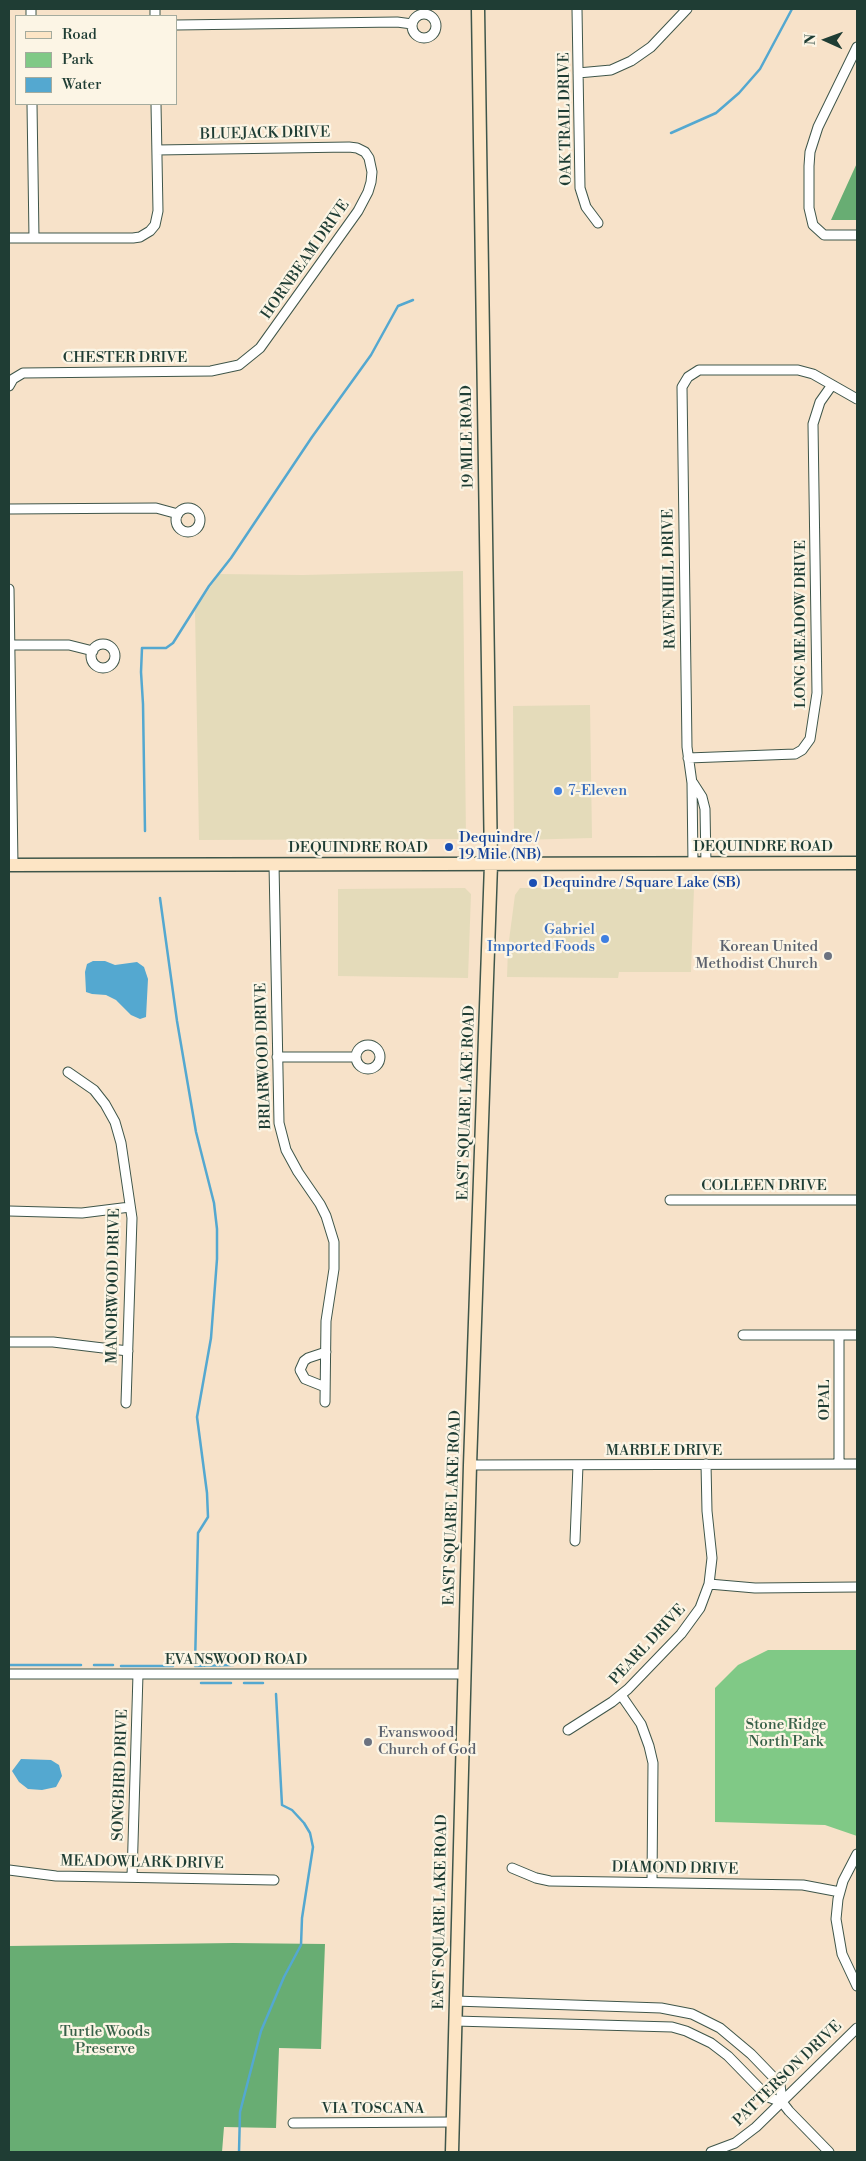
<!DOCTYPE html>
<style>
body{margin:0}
#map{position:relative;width:866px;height:2161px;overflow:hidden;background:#f7e2c9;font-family:"Libre Bodoni",serif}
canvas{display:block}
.frame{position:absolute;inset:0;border:10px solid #1f3d34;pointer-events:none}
.legend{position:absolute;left:15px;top:15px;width:162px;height:90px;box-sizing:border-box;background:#fcf5e5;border:1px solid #a4ab9e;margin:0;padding:6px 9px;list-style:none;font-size:15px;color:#1f3d34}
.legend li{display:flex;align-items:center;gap:10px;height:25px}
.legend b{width:25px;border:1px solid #a4ab9e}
.north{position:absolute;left:801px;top:15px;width:50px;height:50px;-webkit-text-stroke:4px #fcf5e5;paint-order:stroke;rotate:272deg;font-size:14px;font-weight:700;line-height:20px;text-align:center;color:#1f3d34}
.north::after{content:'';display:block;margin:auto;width:18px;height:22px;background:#1f3d34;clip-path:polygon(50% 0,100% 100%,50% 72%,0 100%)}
</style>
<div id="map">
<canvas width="866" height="2161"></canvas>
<div class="frame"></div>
<ul class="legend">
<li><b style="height:6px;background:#fde5c5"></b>Road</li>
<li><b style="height:14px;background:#80c986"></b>Park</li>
<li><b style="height:14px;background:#54a8d0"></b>Water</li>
</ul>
<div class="north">N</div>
</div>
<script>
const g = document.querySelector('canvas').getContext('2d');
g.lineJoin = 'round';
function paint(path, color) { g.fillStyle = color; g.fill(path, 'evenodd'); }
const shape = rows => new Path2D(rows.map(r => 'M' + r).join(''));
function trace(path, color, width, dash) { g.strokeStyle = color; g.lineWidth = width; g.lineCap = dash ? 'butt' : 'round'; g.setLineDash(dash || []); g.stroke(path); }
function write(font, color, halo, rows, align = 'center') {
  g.font = font + ' "Libre Bodoni",serif'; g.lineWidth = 4.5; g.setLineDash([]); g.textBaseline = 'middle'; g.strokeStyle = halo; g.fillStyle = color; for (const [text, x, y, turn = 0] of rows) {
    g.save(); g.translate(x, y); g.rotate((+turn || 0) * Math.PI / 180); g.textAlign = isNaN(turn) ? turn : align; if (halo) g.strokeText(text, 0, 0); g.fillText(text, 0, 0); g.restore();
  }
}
paint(shape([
 [463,571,466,839,199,840,195,610,219,574,303,575],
 [590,705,592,838,521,840,514,833,513,706],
 [465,888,471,894,468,978,338,976,338,889],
 [520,888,694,888,691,972,619,972,618,978,507,977,508,948,515,895]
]), '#e4dbba');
paint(shape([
 [768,1650,857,1650,857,1836,825,1825,715,1822,715,1688,738,1665]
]), '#80c986');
paint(shape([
 [857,163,857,220,831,220],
 [233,1943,325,1944,321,2049,279,2048,276,2128,224,2127,222,2152,9,2152,9,1946]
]), '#68ad73');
paint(shape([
 [93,961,105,961,115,965,137,962,144,967,148,979,146,1017,140,1019,131,1015,116,1000,106,995,92,994,86,992,85,972,87,964],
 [21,1759,51,1760,59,1765,62,1776,56,1787,42,1790,28,1789,19,1782,12,1771]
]), '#54a8d0');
trace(shape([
 [671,133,716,113,739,93,760,69,792,9],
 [145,831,143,704,141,672,142,648,166,648,173,643,209,586,231,558,312,437,371,355,398,306,413,300],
 [160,898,177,1021,196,1132,214,1203,217,1229,217,1259,211,1338,197,1417,207,1493,208,1517,198,1533,195,1666,233,1665],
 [9,1665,81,1665],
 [94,1665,113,1665],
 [121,1666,173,1666],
 [201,1683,231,1683],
 [244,1683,263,1683],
 [239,2152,240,2112,261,2031,284,1977,301,1945,302,1918,313,1847,310,1833,304,1823,292,1810,282,1805,276,1694]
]), '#54a8d0', 2.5);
const minor = shape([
 [31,9,31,16],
 [155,9,155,16],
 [577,9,580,188,586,207,598,223],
 '412 26a12 12 0 1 1 24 0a12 12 0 1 1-24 0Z',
 [176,25,397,22,412,24],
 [857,47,818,127,810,152,809,166,809,208,813,225,824,235,857,235],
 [578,73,611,70,631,61,651,47,687,9],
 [32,104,34,238],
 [9,238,133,238,140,237,150,231,155,225,158,211,156,104],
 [9,386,13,379,23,373,211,371,239,365,260,348,358,211,368,192,371,182,372,172,369,158,365,152,357,148,349,147,157,150],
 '176 520a12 12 0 1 1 24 0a12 12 0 1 1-24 0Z',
 [9,509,156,508,178,514],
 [9,589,13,865],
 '91 656a12 12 0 1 1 24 0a12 12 0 1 1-24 0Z',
 [10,645,69,645,93,651],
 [688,758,795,754,802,750,810,739,817,693,813,424,820,402,832,385],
 [693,783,702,797,705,809,706,864],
 [274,864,279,1123,286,1150,298,1172,320,1204,326,1216,334,1242,334,1269,326,1321,325,1402],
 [693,864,692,783,687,747,682,387,688,377,699,370,798,370,813,374,857,399],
 '356 1057a12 12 0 1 1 24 0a12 12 0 1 1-24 0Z',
 [277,1057,356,1057],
 [68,1072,94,1090,105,1104,115,1122,121,1143,132,1218,126,1403],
 [670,1200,857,1200],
 [9,1211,82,1213,130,1207],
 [743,1335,857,1335],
 [839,1335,839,1464],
 [9,1342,53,1342,128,1351],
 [325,1387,305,1379,300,1370,304,1361,308,1358,326,1352],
 [470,1465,857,1464],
 [575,1541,578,1465],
 [709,1584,755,1588,857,1587],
 [9,1674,464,1674],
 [621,1695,641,1724,649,1746,653,1763,652,1882],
 [568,1730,612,1702,628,1689,681,1634,700,1608,709,1584,712,1558,707,1511,706,1464],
 [857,1854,843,1881,838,1899,836,1919,842,1954,857,1986],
 [512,1868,536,1878,550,1881,803,1885,840,1892],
 [9,1870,56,1876,274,1880],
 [132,1877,138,1674],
 [455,2021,672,2027,686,2031,711,2043,728,2056,768,2097,782,2102,780,2084,751,2054,720,2028,692,2014,661,2008,455,2001],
 [782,2102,789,2111,829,2152],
 [293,2123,452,2122],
 [711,2152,735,2143,756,2127,857,2028]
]);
const secondary = shape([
 [9,865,857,863],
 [452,2152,470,1465,491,864,478,9]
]);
trace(minor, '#3f564a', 11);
trace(secondary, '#3f564a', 15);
trace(minor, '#fff', 9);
trace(secondary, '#fde5c5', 12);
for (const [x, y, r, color] of [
 [558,791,5,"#3f7fe0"],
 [449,847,5,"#1a4fb4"],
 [533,883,5,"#1a4fb4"],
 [605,939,5,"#3f7fe0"],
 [828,956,5,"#6b7280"],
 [368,1742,5,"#6b7280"]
]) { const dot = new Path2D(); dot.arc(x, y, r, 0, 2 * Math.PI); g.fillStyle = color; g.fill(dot); trace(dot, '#fcf5e5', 2); }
write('15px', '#1f3d34', '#fcf5e5', [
 ["OAK TRAIL DRIVE",566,119,-91],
 ["BLUEJACK DRIVE",265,134,-1],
 ["HORNBEAM DRIVE",306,260,-55],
 ["CHESTER DRIVE",125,358],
 ["19 MILE ROAD",468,437,-91],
 ["RAVENHILL DRIVE",670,579,-91],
 ["LONG MEADOW DRIVE",801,624,-90],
 ["DEQUINDRE ROAD",763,847],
 ["DEQUINDRE ROAD",358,848],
 ["BRIARWOOD DRIVE",264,1056,-92],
 ["EAST SQUARE LAKE ROAD",467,1103,-88],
 ["COLLEEN DRIVE",764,1186],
 ["MANORWOOD DRIVE",114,1286,-89],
 ["OPAL",825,1400,-90],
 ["MARBLE DRIVE",664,1451],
 ["EAST SQUARE LAKE ROAD",453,1508,-88],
 ["PEARL DRIVE",648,1645,-47],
 ["EVANSWOOD ROAD",236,1660],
 ["SONGBIRD DRIVE",121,1775,-88],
 ["MEADOWLARK DRIVE",142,1863,1],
 ["DIAMOND DRIVE",675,1869,1],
 ["EAST SQUARE LAKE ROAD",441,1912,-89],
 ["PATTERSON DRIVE",788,2074,-44],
 ["VIA TOSCANA",373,2109]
]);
write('15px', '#366cbe', '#fcf5e5', [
 ["7-Eleven",568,791],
 ["Gabriel",595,930,"right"],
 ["Imported Foods",595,947,"right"]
], 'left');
write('15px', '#164399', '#fcf5e5', [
 ["Dequindre /",459,838],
 ["19 Mile (NB)",459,855],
 ["Dequindre / Square Lake (SB)",543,883]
], 'left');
write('15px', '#5b616d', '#fcf5e5', [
 ["Korean United",818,947],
 ["Methodist Church",818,964],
 ["Evanswood",378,1733,"left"],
 ["Church of God",378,1750,"left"]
], 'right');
write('15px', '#376048', '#fcf5e5', [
 ["Stone Ridge",786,1725],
 ["North Park",786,1742],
 ["Turtle Woods",105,2032],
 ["Preserve",105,2049]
]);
</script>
